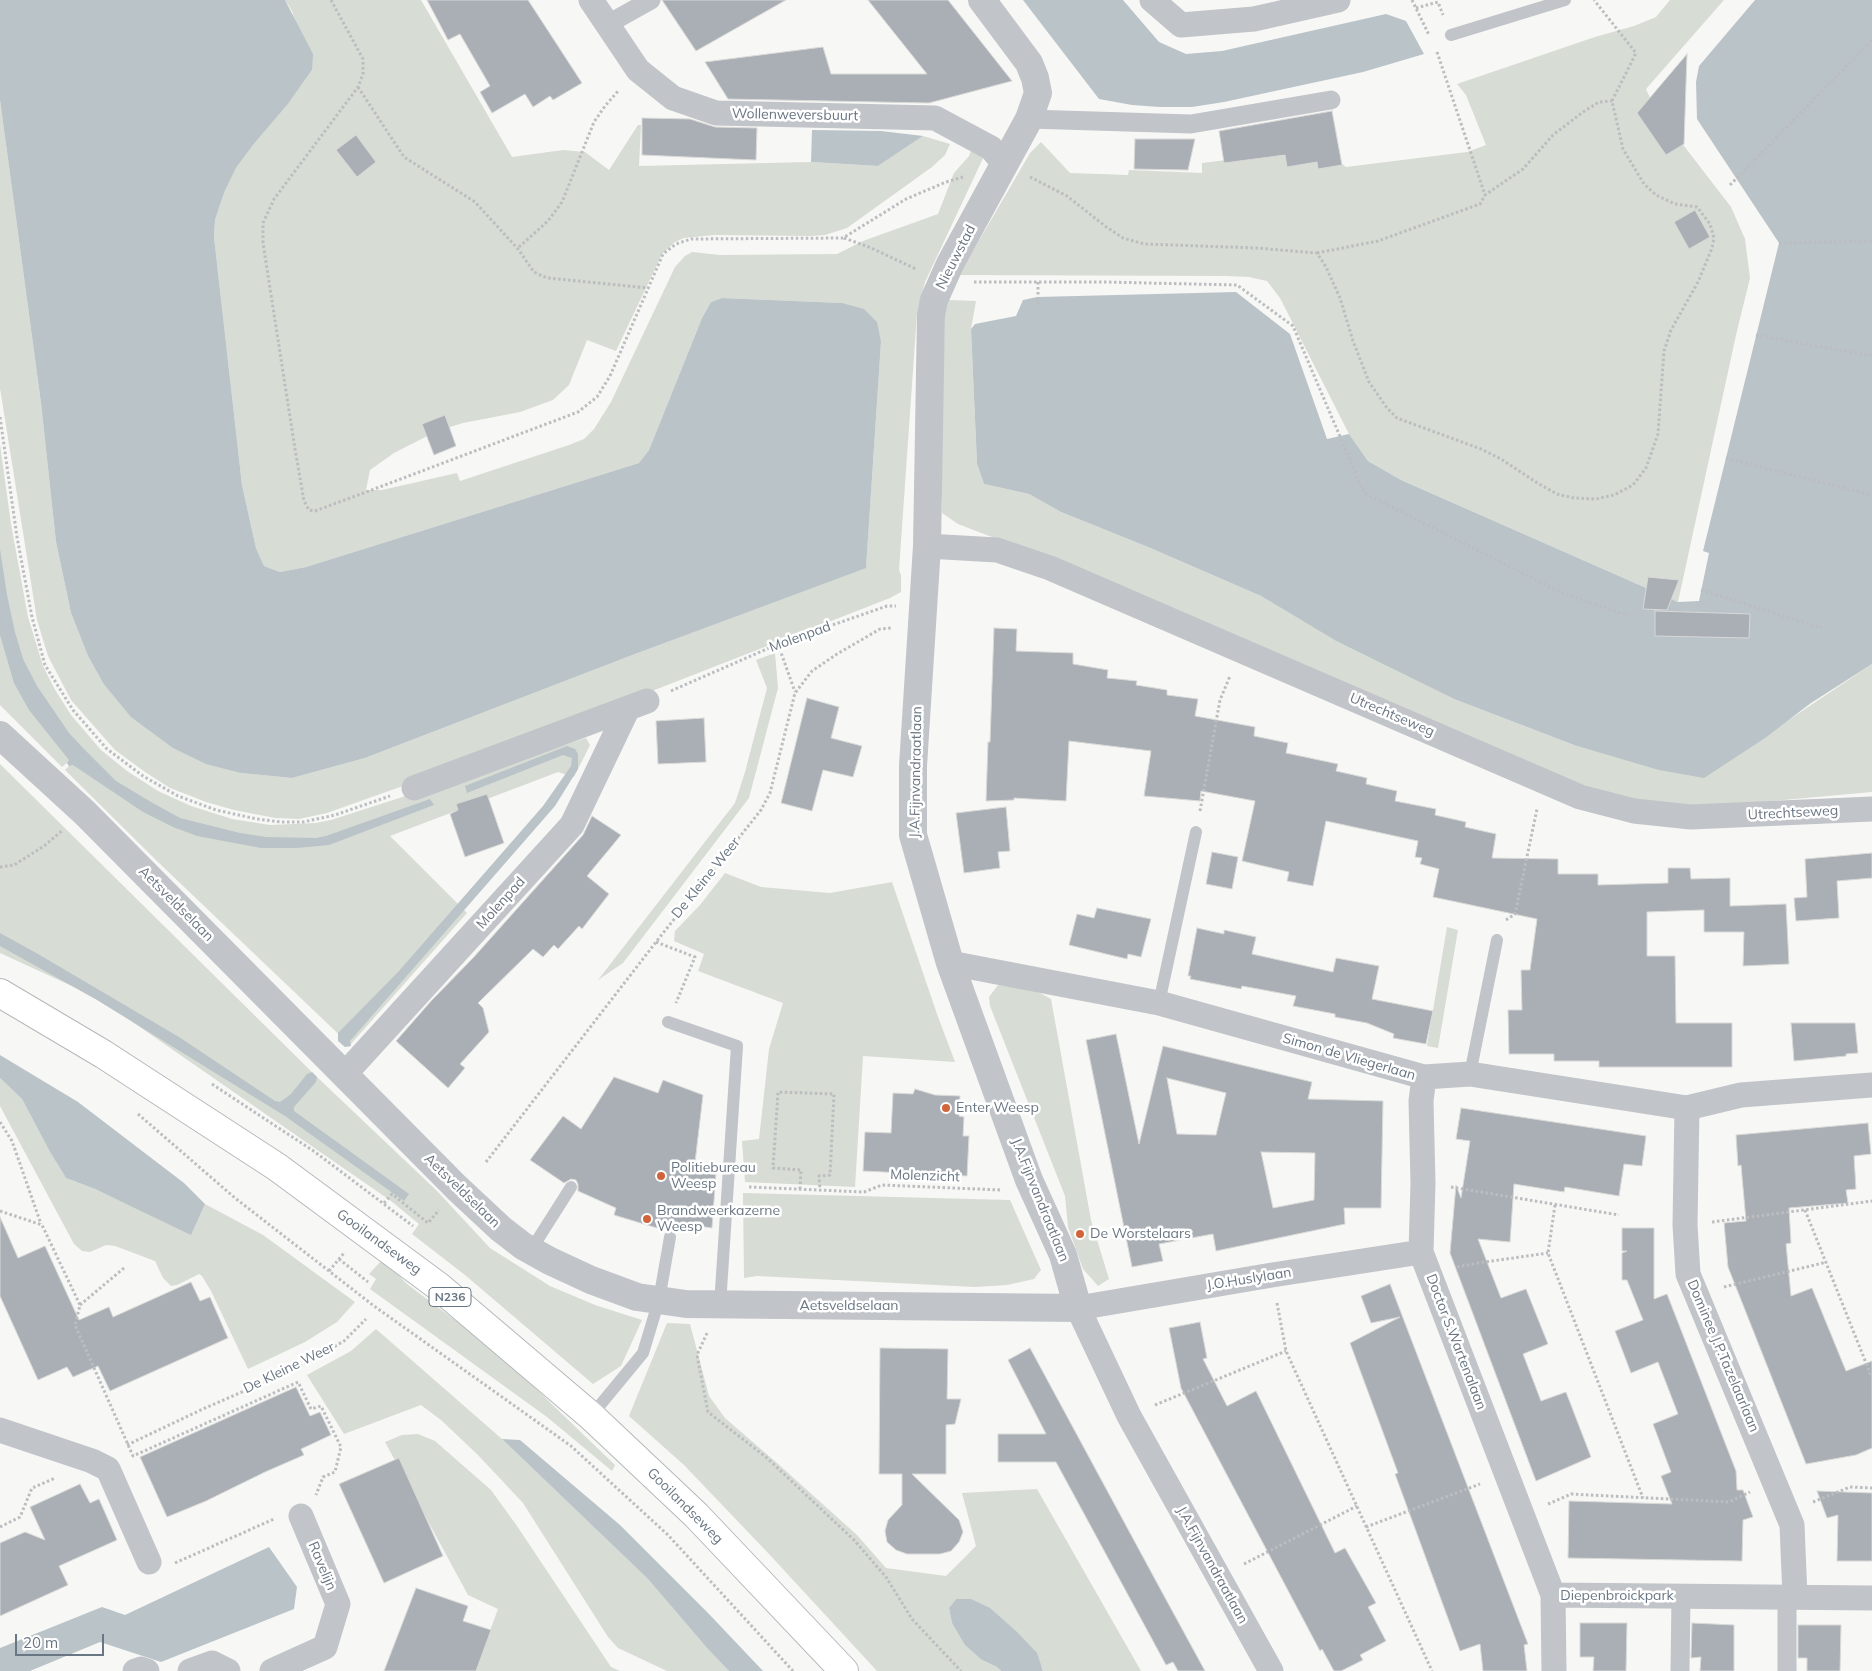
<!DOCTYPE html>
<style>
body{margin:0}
#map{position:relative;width:1872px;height:1671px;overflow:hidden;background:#f7f7f5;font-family:Mulish,sans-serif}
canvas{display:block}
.scale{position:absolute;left:15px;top:1634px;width:89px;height:22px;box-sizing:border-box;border:2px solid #697683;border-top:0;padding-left:6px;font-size:15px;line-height:18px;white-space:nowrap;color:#697683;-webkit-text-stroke:4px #fff;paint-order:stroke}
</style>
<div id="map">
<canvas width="1872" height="1671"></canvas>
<div class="scale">20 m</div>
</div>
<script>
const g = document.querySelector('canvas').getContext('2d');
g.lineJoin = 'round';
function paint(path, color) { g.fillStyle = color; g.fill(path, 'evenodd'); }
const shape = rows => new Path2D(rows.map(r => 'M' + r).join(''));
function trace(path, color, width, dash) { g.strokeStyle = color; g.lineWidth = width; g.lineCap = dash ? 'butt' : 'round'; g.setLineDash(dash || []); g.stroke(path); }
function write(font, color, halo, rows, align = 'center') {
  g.font = font + ' Mulish,sans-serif'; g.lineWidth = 5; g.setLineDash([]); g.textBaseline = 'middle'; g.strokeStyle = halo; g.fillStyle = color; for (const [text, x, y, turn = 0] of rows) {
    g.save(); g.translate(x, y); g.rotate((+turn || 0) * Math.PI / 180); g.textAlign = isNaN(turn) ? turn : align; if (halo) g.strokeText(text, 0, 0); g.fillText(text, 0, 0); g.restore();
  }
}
paint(shape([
 [285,0,421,0,512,157,563,150,585,152,609,170,638,125,641,125,639,166,811,162,878,166,923,136,950,144,945,155,932,167,847,228,825,235,810,236,715,235,684,238,675,242,662,254,616,351,587,340,569,385,553,400,520,412,463,423,437,431,394,453,370,470,366,490,382,490,457,473,460,481,569,445,584,439,594,429,611,402,675,267,685,256,692,252,720,255,837,254,863,241,938,214,954,173,969,156,971,151,985,154,925,282,917,313,899,570,901,575,901,592,890,598,473,761,327,813,299,819,275,818,234,810,206,802,170,788,145,772,115,750,71,700,48,656,37,620,0,388,0,100,41,403,56,542,71,613,88,656,103,683,241,773,292,778,365,758,635,654,866,567,881,342,842,303,722,298,711,302,702,318,649,450,639,463,306,567,280,572,264,566,256,548,242,485,214,237,215,220,224,193,236,168,253,145,288,104,312,70,292,11],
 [1670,0,1724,0,1646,89,1654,107,1731,207,1745,239,1750,278,1736,335,1678,602,1401,480,1368,461,1349,434,1280,298,1267,281,1249,277,1227,276,959,275,1030,153,1041,142,1070,173,1128,175,1129,170,1202,173,1202,163,1259,156,1330,155,1346,167,1467,152,1486,145,1466,95,1457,84,1595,37,1634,26,1656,17],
 [948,300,976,301,971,329,977,464,984,484,1029,494,1061,512,1148,547,1261,596,1336,641,1454,699,1574,745,1750,746,1872,664,1872,792,1717,806,1659,805,1584,791,1093,576,958,524,942,513,942,508,941,463,945,314],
 [0,444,11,524,28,617,43,666,54,688,71,715,101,750,127,771,158,791,191,806,232,819,270,825,316,823,331,820,586,738,590,745,574,777,558,772,390,836,467,913,350,1045,159,863,65,770,69,766,67,763,62,767,0,705],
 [775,653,778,688,749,798,623,963,598,980,735,803,745,772,767,688,756,660],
 [0,764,317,1077,437,1191,490,1248,550,1286,595,1305,642,1320,621,1366,593,1384,465,1275,412,1234,419,1224,391,1201,98,998,0,953],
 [725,873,761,887,830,893,892,882,937,1014,955,1062,863,1056,855,1187,745,1182,742,1141,759,1139,769,1049,783,1003,698,971,704,954,674,941,675,931,700,905],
 [1447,927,1458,930,1438,1048,1427,1046],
 [998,985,1022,988,1040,993,1051,999,1091,1220,1109,1279,1098,1286,1083,1269,1068,1227,1065,1196,990,1006,989,997],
 [0,1078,22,1099,50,1152,66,1178,95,1189,191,1234,205,1204,263,1235,355,1302,337,1322,305,1342,248,1369,211,1291,202,1276,199,1274,177,1285,171,1286,163,1278,155,1261,115,1246,106,1245,90,1252,82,1251,74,1244,0,1106],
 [743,1193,1010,1200,1041,1270,1034,1279,1007,1285,975,1287,757,1276,744,1278],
 [383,1259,407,1284,460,1324,534,1387,615,1465,612,1471,547,1417,370,1289,376,1279,369,1274],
 [667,1323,690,1324,709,1396,725,1418,777,1463,857,1535,886,1568,946,1576,976,1546,962,1493,1037,1489,1141,1671,1043,1671,1042,1667,956,1599,949,1608,952,1623,982,1660,997,1667,1001,1671,877,1671,769,1554,684,1465,629,1416],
 [376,1329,502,1439,648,1579,707,1648,729,1671,667,1671,618,1648,608,1637,523,1503,478,1455,441,1420,421,1405,344,1434,307,1375,351,1351],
 [418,1434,435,1441,491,1490,517,1526,611,1667,620,1671,475,1671,498,1609,468,1595,385,1442,402,1435]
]), '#d7dcd4');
paint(shape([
 [0,0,285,0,313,54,312,70,288,104,253,145,236,168,224,193,215,220,214,237,242,485,256,548,264,566,280,572,306,567,639,463,649,450,702,318,711,302,722,298,842,303,864,309,877,322,881,342,866,568,635,654,365,758,292,778,241,773,206,764,173,748,131,717,103,683,88,656,71,613,56,542,41,403,0,100],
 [1023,0,1123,0,1159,42,1186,54,1222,51,1386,14,1406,21,1424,54,1363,72,1224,102,1192,107,1160,107,1132,105,1099,99],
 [1755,0,1872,0,1872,664,1811,703,1765,738,1704,778,1659,770,1574,745,1454,699,1336,641,1261,596,1148,547,1061,512,1029,494,984,484,977,464,971,329,975,324,1016,316,1023,300,1037,297,1236,292,1290,334,1327,439,1349,434,1368,461,1401,480,1678,602,1699,601,1709,553,1703,551,1779,243,1697,119,1696,82,1699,66],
 [812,130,881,131,923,136,878,166,811,162],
 [0,549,7,595,15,632,23,659,37,686,69,733,84,749,116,781,151,802,180,818,240,833,266,837,316,838,326,836,430,799,434,805,329,845,297,848,261,848,197,836,173,827,143,812,73,765,69,766,67,763,69,760,29,710,14,683,0,635],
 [567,746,575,749,578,754,578,769,555,806,350,1041,351,1046,345,1047,338,1041,338,1033,399,971,543,806,571,766,572,758,563,755,467,793,465,786],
 [0,933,38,954,179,1037,275,1101,280,1102,283,1100,291,1094,307,1074,312,1072,317,1077,316,1082,294,1107,294,1111,409,1194,404,1201,285,1116,97,1000,0,946],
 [0,1055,78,1102,184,1183,205,1204,191,1235,95,1189,66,1178,50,1152,22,1099,0,1078],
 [502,1439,520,1440,620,1525,709,1614,763,1671,729,1671,707,1648,648,1579],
 [269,1547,297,1587,294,1609,161,1662,100,1642,30,1671,0,1671,0,1648,102,1607,125,1615],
 [956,1599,971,1599,990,1608,1017,1632,1037,1653,1043,1671,1001,1671,997,1667,982,1660,965,1645,952,1623,949,1608]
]), '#bac3c8');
const building = shape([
 [427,0,528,0,582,83,553,100,550,96,533,107,525,94,492,113,480,92,490,86,460,34,448,40,427,0],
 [662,0,786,0,696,51,662,0],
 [868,0,948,0,1012,81,929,103,728,99,705,62,823,47,831,74,927,74,868,0],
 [1687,54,1684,144,1666,155,1637,113,1687,54],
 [1332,111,1342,165,1318,169,1317,162,1287,167,1285,155,1224,163,1219,131,1332,111],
 [642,118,690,119,715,127,757,128,756,160,642,155,642,118],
 [356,135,376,162,357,177,336,150,356,135],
 [1135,139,1195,139,1188,170,1134,169,1135,139],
 [1695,210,1710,237,1689,249,1674,222,1695,210],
 [445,415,456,446,434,455,422,424,445,415],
 [1648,577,1679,580,1667,610,1643,609,1648,577],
 [1655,611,1750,614,1749,638,1655,636,1655,611],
 [994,628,1017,629,1016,651,1073,653,1073,664,1108,670,1107,678,1137,681,1136,685,1167,690,1167,695,1198,699,1195,716,1255,727,1254,736,1288,743,1286,753,1338,764,1336,771,1367,778,1366,784,1397,791,1395,801,1436,809,1435,815,1466,822,1465,827,1496,834,1492,858,1558,859,1558,874,1598,874,1598,885,1668,883,1668,868,1690,868,1691,879,1730,878,1730,906,1786,904,1789,964,1743,966,1744,932,1704,932,1704,910,1647,912,1647,956,1675,956,1676,1023,1732,1023,1732,1067,1599,1067,1599,1061,1554,1061,1554,1054,1509,1054,1508,1010,1522,1010,1521,970,1530,970,1537,919,1433,897,1439,869,1420,864,1422,858,1415,857,1418,841,1326,821,1313,886,1287,881,1289,872,1242,861,1255,801,1201,791,1200,801,1144,796,1151,751,1069,741,1066,801,1014,798,1014,800,986,801,988,742,990,742,994,628],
 [807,698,839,707,831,738,862,746,853,777,823,770,812,811,781,803,807,698],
 [704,718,706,762,658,764,656,721,704,718],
 [487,794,504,843,465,857,450,814,458,810,456,804,487,794],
 [1006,807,1010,851,998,852,1000,868,964,873,956,813,1006,807],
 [592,816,621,835,587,876,609,894,582,929,579,926,558,949,554,945,543,957,533,949,478,1003,483,1008,489,1032,460,1064,465,1068,448,1088,396,1041,432,1000,473,958,583,835,592,816],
 [1212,852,1238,857,1232,889,1206,884,1212,852],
 [1872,853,1872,878,1837,881,1839,918,1796,921,1794,898,1807,897,1805,859,1872,853],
 [1097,908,1151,919,1141,957,1128,954,1127,959,1069,945,1077,914,1094,918,1097,908],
 [1197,928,1224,934,1224,930,1256,937,1252,954,1333,972,1336,958,1379,966,1372,999,1433,1011,1426,1044,1393,1038,1394,1034,1367,1023,1335,1017,1335,1014,1293,1006,1296,996,1242,986,1241,989,1190,979,1191,976,1188,976,1197,928],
 [1791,1023,1855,1023,1858,1053,1846,1054,1846,1056,1794,1061,1791,1023],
 [1116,1034,1139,1144,1163,1046,1312,1082,1308,1099,1383,1101,1381,1208,1344,1208,1345,1224,1216,1251,1213,1234,1159,1244,1163,1261,1132,1267,1086,1040,1116,1034],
 [1167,1078,1226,1093,1216,1135,1177,1134,1167,1078],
 [1261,1152,1315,1153,1314,1200,1273,1208,1261,1152],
 [614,1077,658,1093,663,1080,703,1095,694,1171,716,1173,712,1228,685,1224,683,1232,657,1228,614,1215,616,1208,578,1191,578,1184,576,1180,571,1179,564,1183,530,1160,563,1116,581,1129,614,1077],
 [915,1089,935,1095,960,1096,959,1116,964,1117,963,1136,969,1136,967,1176,863,1171,865,1132,891,1133,893,1093,913,1094,915,1089],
 [1461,1108,1646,1136,1642,1166,1624,1164,1619,1196,1565,1187,1564,1192,1514,1184,1510,1242,1478,1239,1501,1298,1526,1289,1548,1344,1523,1354,1541,1401,1566,1392,1591,1457,1536,1481,1450,1253,1456,1185,1461,1198,1470,1141,1456,1139,1461,1108],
 [1868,1123,1871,1154,1854,1156,1856,1189,1846,1190,1848,1203,1789,1208,1791,1243,1786,1244,1791,1296,1812,1288,1846,1371,1872,1361,1872,1448,1856,1455,1806,1464,1728,1267,1724,1223,1746,1221,1741,1165,1738,1166,1736,1135,1868,1123],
 [0,1217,18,1258,45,1246,79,1320,109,1307,113,1317,191,1282,200,1301,210,1297,228,1338,110,1391,98,1366,73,1377,67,1367,38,1380,0,1296,0,1217],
 [1622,1228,1654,1228,1654,1299,1667,1294,1736,1471,1737,1490,1743,1490,1753,1517,1743,1520,1742,1561,1568,1558,1569,1501,1672,1504,1661,1476,1671,1472,1653,1424,1678,1414,1658,1362,1631,1373,1615,1331,1643,1320,1627,1280,1622,1280,1622,1253,1627,1251,1622,1251,1622,1228],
 [1390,1284,1528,1644,1524,1645,1527,1671,1483,1671,1480,1644,1460,1651,1395,1474,1398,1473,1350,1343,1400,1317,1371,1323,1361,1296,1390,1284],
 [1200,1322,1207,1358,1203,1359,1227,1406,1256,1391,1335,1553,1345,1548,1376,1603,1368,1607,1386,1641,1360,1655,1363,1660,1341,1671,1334,1671,1322,1649,1320,1651,1181,1388,1169,1328,1200,1322],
 [880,1348,948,1349,947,1399,961,1399,955,1424,946,1425,946,1474,912,1474,959,1520,963,1532,959,1542,951,1551,940,1554,907,1554,896,1550,887,1542,885,1531,888,1520,902,1505,902,1474,879,1474,880,1348],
 [1030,1348,1163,1594,1205,1671,1178,1671,1173,1662,1166,1665,1056,1462,998,1462,998,1434,1046,1434,1008,1360,1030,1348],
 [296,1387,310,1416,320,1412,331,1435,301,1449,304,1455,265,1472,206,1501,167,1517,140,1457,296,1387],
 [399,1458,443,1556,384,1583,339,1484,399,1458],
 [80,1484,90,1503,99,1499,117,1540,59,1566,68,1585,0,1616,0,1543,25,1532,45,1540,30,1507,80,1484],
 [1817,1491,1872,1493,1872,1561,1837,1561,1838,1515,1827,1518,1817,1491],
 [416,1588,468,1606,463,1621,491,1630,476,1671,384,1671,416,1588],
 [1580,1623,1627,1623,1626,1671,1593,1671,1594,1657,1580,1657,1580,1623],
 [1692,1623,1734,1625,1734,1671,1700,1671,1701,1657,1691,1658,1692,1623],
 [1798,1625,1841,1625,1840,1671,1807,1671,1807,1658,1798,1658,1798,1625]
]);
paint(building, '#a9afb5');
trace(building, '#d9d9d7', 1);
const primary = shape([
 [0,993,103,1054,277,1167,438,1286,591,1416,696,1515,844,1671]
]);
trace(primary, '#b5b8bc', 30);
trace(shape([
 [331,0,363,59,363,74,358,87,274,199,263,223,263,243,295,449,304,501,309,510,315,511,369,491,578,412,597,397,610,376,663,254,676,244,691,239,843,238,906,199,946,182,963,177],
 [1412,0,1429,35],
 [1416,8,1438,2,1443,15],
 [1437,52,1485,195,1523,169,1553,135,1583,112,1599,102,1612,101],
 [358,87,404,157,475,202,518,249,534,272,547,278,649,288],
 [1030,177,1067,196,1105,226,1123,238,1144,244,1256,248,1317,253,1326,267,1340,298,1353,341,1369,382,1387,408,1397,418,1481,449,1501,459,1539,484,1557,494,1574,498,1596,499,1614,495,1633,485,1646,468,1658,434,1664,351,1671,330,1698,282,1712,248,1714,238,1710,224,1697,207,1675,204,1656,195,1644,184,1623,149,1612,101,1636,53,1594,0],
 [1730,185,1872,40],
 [844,238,869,247,916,269],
 [1779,243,1872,241],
 [519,247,548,221,562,202,594,122,605,106,619,90],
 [1317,253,1378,241,1480,204,1485,195],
 [974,282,1104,282,1237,285,1293,326,1364,493,1562,593,1629,616],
 [1038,282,1038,307],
 [1756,335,1872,356],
 [0,417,17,537,32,617,45,665,73,710,107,749,143,776,178,796,216,810,257,819,281,822,303,822,335,815,390,796],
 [1726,458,1872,495],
 [1701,590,1822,628],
 [778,644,795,692],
 [671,691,778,644,887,606,896,606],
 [1200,811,1220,700,1230,676],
 [0,867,14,865,44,846,63,830],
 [1506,920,1515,914,1537,809],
 [656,942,695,957,676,1003],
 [212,1084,315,1152,413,1226],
 [138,1114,235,1198,374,1306,571,1446,668,1535,793,1671],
 [0,1122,12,1141,41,1224],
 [486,1162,656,942,761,810,770,793,795,693,812,671,837,654,880,629,892,628],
 [749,1187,864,1192,882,1185,1001,1190],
 [1451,1187,1619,1215],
 [800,1189,801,1170,773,1168,778,1092,834,1094,830,1175,819,1176,820,1189],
 [384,1203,392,1194,428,1223,439,1210],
 [1555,1205,1548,1253,1643,1498],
 [1805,1210,1872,1378],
 [0,1211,42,1225,80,1305,75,1325,133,1456,298,1382,311,1409,321,1406,341,1447,335,1472,323,1477,316,1495],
 [1712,1222,1872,1201],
 [339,1259,368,1282],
 [1457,1267,1478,1263,1548,1253],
 [329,1271,344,1253],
 [1724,1287,1827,1262],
 [1277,1303,1286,1351,1432,1671],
 [80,1305,124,1268],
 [707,1333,697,1355,708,1412,767,1458,854,1540,886,1577,912,1619,961,1671],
 [1155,1405,1286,1351],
 [127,1445,205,1408,291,1371,344,1341,366,1319],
 [1813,1502,1850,1487,1872,1488],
 [1548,1504,1571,1494,1729,1502,1750,1492],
 [0,1527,20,1517,32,1488,55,1478],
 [1366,1527,1480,1484],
 [175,1563,274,1519],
 [1244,1564,1357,1506]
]), '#bbbdc0', 3, [2.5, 2.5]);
trace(shape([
 [1451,35,1565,0],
 [1159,1003,1196,832],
 [668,1022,737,1046,720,1305],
 [1470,1074,1497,940],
 [531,1250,571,1187],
 [591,1416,643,1353,659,1300,670,1237]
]), '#c1c4c8', 12);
trace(shape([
 [608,24,651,0],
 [1029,119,1191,124,1331,100],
 [1680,1671,1681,1596],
 [1787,1671,1787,1597]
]), '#c1c4c8', 19);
trace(shape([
 [591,0,638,70,673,98,716,113,935,118,991,148,1005,165],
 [1152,0,1181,25,1254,19,1338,0],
 [927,546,997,550,1050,568,1580,797,1634,811,1691,817,1872,809],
 [414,788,647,701],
 [950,963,1159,1003,1424,1077,1470,1074,1687,1108,1741,1095,1872,1085],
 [344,1075,572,825,627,710],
 [1424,1077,1421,1101,1423,1183,1421,1252,1553,1595,1554,1671],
 [1687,1108,1685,1225,1688,1274,1792,1525,1795,1597],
 [0,1430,92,1461,108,1469,149,1562],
 [1553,1595,1872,1598],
 [135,1671,141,1669,147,1671],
 [190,1671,212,1663,228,1671],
 [272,1671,325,1647,338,1604,301,1516],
 [1271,1671,1129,1416,1078,1308,1272,1275,1421,1252]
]), '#c1c4c8', 25);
trace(shape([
 [0,735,85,813,457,1188,501,1229,523,1246,550,1261,591,1280,637,1297,686,1304,1078,1308,1063,1255,1029,1180,950,963,913,835,913,766,927,546,931,315,934,300,950,264,1029,119,1038,93,1035,78,1029,63,982,0]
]), '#c1c4c8', 28);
trace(primary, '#fff', 28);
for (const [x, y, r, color] of [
 [946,1108,5,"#d2643a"],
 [661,1176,5,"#d2643a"],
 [647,1219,5,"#d2643a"],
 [1080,1234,5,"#d2643a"]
]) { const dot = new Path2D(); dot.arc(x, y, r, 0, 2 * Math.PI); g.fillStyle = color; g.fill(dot); trace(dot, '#fff', 2); }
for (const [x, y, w] of [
 [450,1297,42]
]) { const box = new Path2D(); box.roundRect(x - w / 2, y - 9.5, w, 19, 4); g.fillStyle = '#fff'; g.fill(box); trace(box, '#697683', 1); }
write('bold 12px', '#697683', null, [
 ["N236",450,1297]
]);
write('14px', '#697683', '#fff', [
 ["Wollenweversbuurt",795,115,1],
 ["Nieuwstad",956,257,-63],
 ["Molenpad",800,637,-20],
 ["Utrechtseweg",1392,715,23],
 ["J.A.Fijnvandraatlaan",916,772,-89],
 ["Utrechtseweg",1793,813,-3],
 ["De Kleine Weer",706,878,-51],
 ["Molenpad",501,903,-48],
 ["Aetsveldselaan",176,904,45],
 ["Simon de Vliegerlaan",1349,1057,16],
 ["Molenzicht",925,1176,2],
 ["Aetsveldselaan",462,1191,44],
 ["J.A.Fijnvandraatlaan",1040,1200,68],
 ["Gooilandseweg",379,1242,36],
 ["J.O.Huslylaan",1249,1279,-9],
 ["Aetsveldselaan",849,1306],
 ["Doctor S.Wartenalaan",1456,1342,69],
 ["Dominee J.P.Tazelaarlaan",1723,1356,67],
 ["De Kleine Weer",289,1368,-26],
 ["Gooilandseweg",685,1506,45],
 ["J.A.Fijnvandraatlaan",1212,1565,61],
 ["Ravelijn",322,1566,67],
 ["Diepenbroickpark",1617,1596]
]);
write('14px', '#697683', '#fff', [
 ["Enter Weesp",956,1108],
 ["Politiebureau",671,1168],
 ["Weesp",671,1184],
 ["Brandweerkazerne",657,1211],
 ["Weesp",657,1227],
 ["De Worstelaars",1090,1234]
], 'left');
</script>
